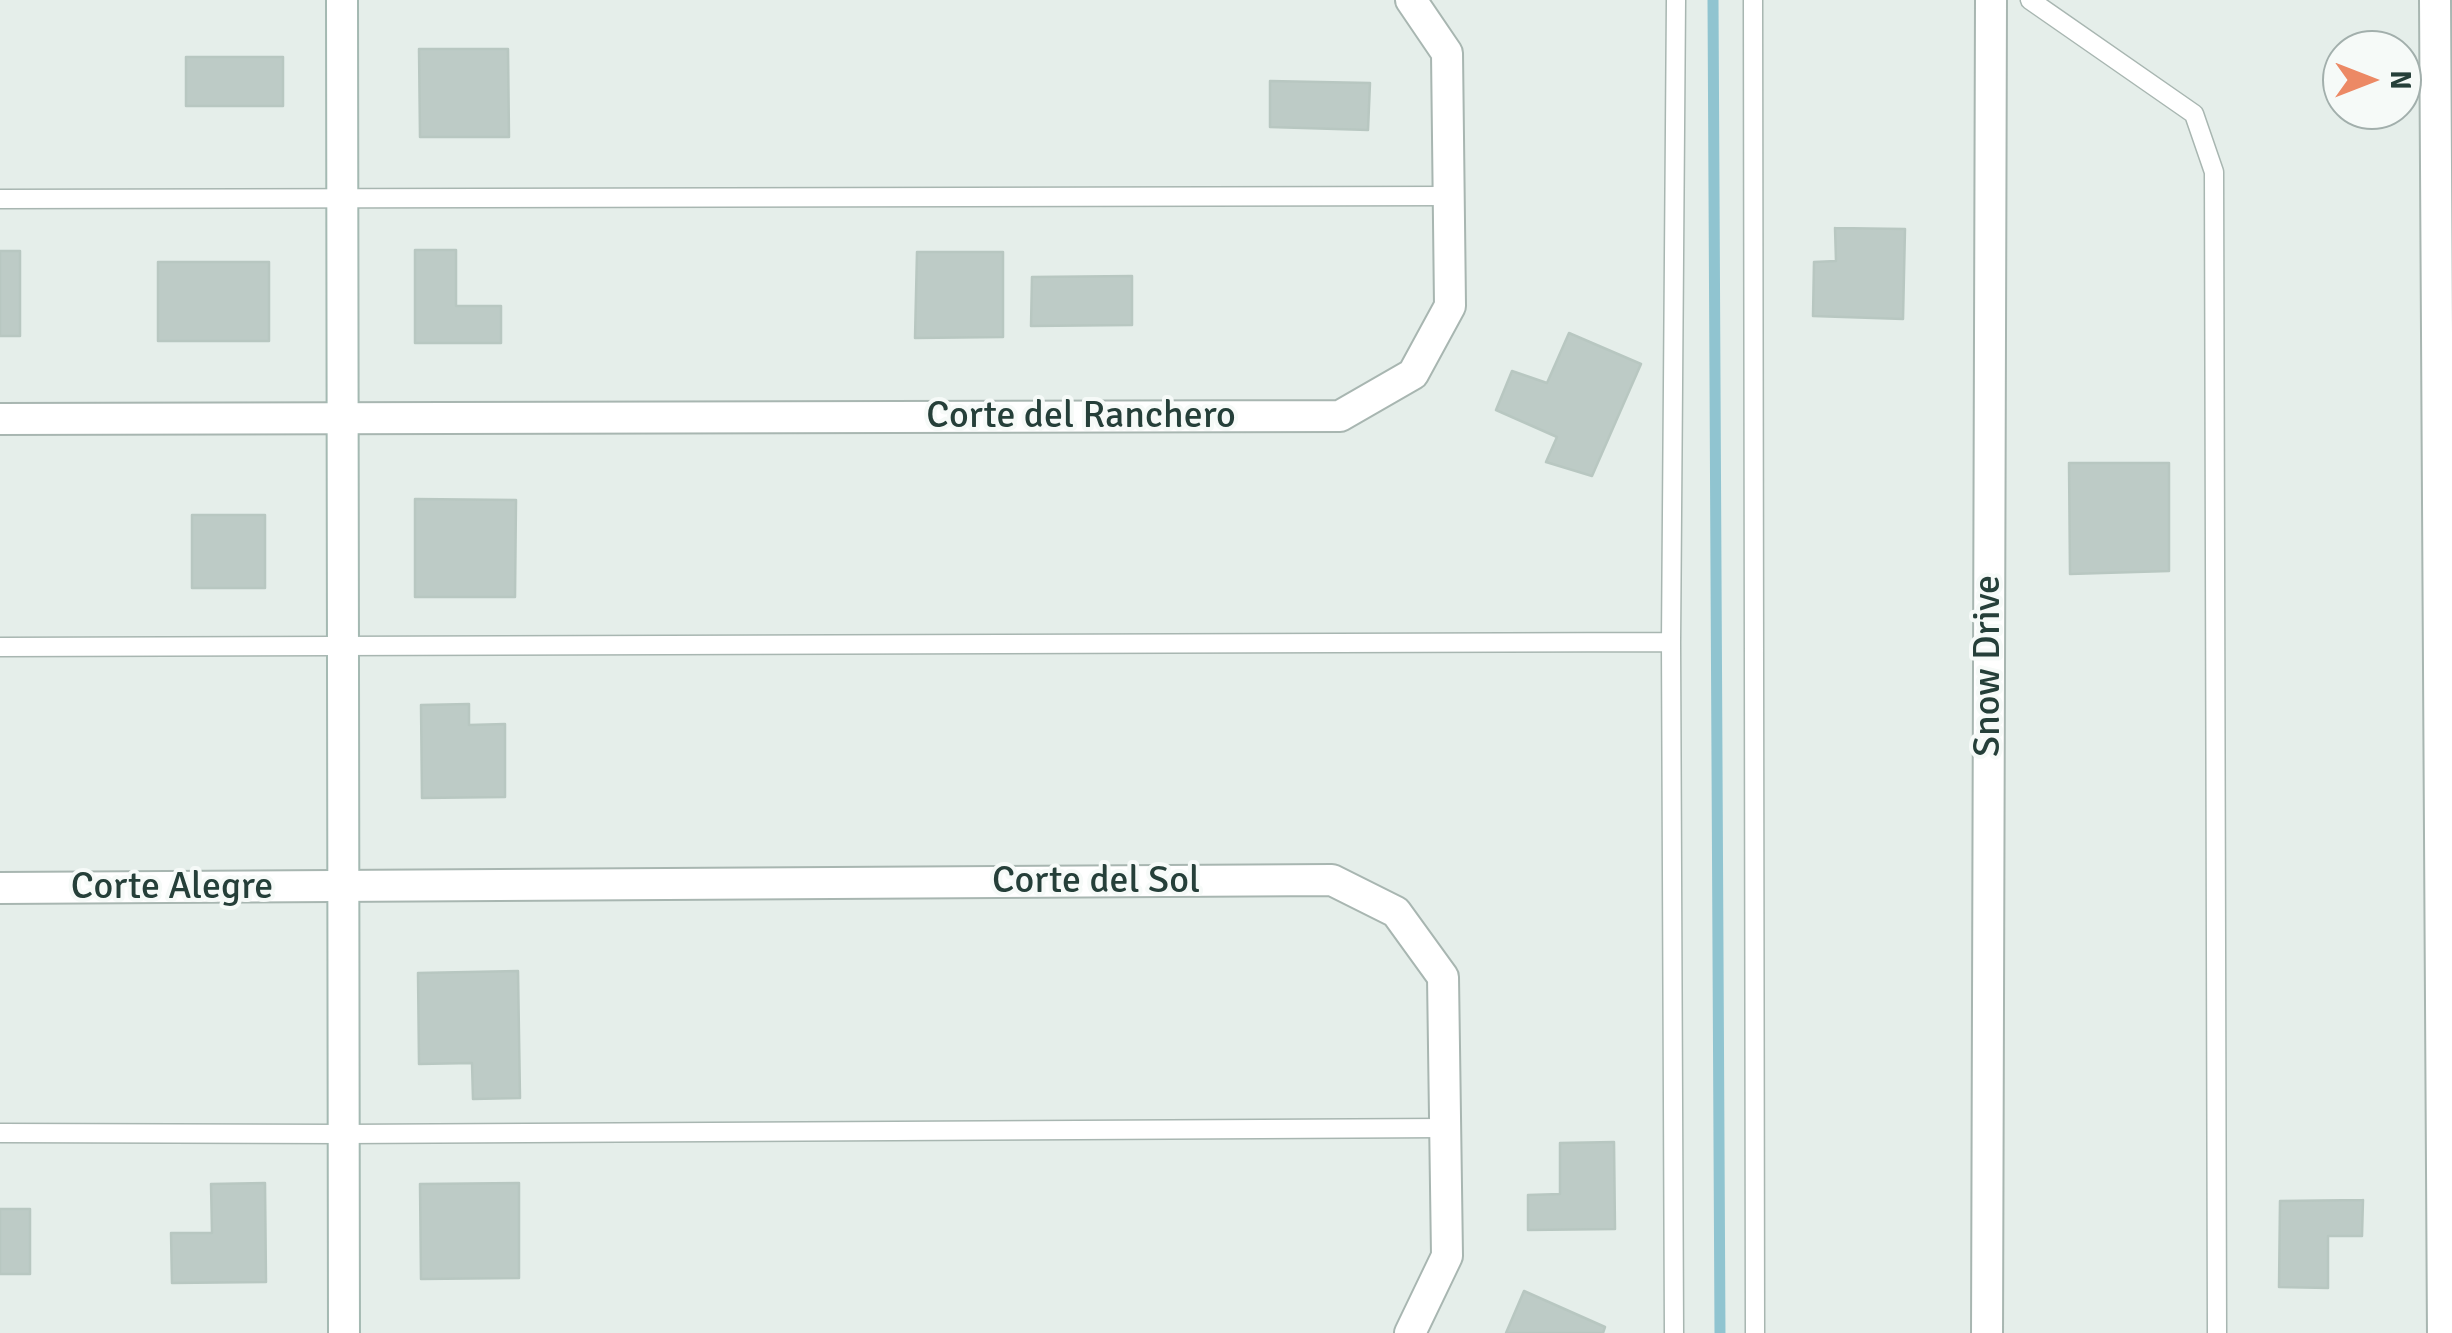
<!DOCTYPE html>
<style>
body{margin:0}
#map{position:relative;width:2452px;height:1333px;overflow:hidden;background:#e5eeea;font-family:Signika,sans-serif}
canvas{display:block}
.north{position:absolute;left:2322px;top:30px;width:100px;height:100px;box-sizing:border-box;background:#f6faf8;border:2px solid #a2afac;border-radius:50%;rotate:90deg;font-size:28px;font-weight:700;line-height:40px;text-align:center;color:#253f39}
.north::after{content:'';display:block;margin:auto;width:35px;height:45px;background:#ec8965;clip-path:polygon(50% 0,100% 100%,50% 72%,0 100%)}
</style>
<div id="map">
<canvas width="2452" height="1333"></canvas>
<div class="north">N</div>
</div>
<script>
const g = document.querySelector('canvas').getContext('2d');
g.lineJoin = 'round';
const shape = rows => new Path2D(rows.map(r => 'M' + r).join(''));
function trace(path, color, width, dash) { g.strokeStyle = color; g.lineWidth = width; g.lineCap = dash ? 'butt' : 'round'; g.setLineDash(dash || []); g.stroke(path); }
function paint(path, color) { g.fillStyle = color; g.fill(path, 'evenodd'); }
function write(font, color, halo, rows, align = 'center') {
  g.font = font + ' Signika,sans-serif'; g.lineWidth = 8; g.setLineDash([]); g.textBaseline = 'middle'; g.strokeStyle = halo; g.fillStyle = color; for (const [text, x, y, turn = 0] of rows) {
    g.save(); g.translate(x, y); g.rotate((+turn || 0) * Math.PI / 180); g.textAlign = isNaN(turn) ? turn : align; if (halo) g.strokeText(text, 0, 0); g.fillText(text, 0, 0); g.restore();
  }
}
trace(shape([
 [1713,0,1720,1333]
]), '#90c4d0', 11);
const building = shape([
 [419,49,508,49,509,137,420,137,419,49],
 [186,57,283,57,283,106,186,106,186,57],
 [1270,81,1370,83,1368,130,1270,127,1270,81],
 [1835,228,1905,229,1903,319,1813,316,1814,262,1836,261,1835,228],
 [415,250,456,250,456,306,501,306,501,343,415,343,415,250],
 [0,251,20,251,20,336,0,336,0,251],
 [917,252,1003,252,1003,337,915,338,917,252],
 [158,262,269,262,269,341,158,341,158,262],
 [1132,276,1132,325,1031,326,1032,277,1132,276],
 [1569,333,1641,364,1592,476,1546,462,1557,437,1496,410,1512,371,1547,383,1569,333],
 [2069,463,2169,463,2169,571,2070,574,2069,463],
 [415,499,516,500,515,597,415,597,415,499],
 [192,515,265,515,265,588,192,588,192,515],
 [469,704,469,725,505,724,505,797,422,798,421,705,469,704],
 [518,971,520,1098,473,1099,472,1063,419,1064,418,973,518,971],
 [1614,1142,1615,1229,1528,1230,1528,1195,1560,1194,1560,1143,1614,1142],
 [265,1183,266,1282,172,1283,171,1233,212,1233,211,1184,265,1183],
 [519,1183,519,1278,421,1279,420,1184,519,1183],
 [2363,1200,2362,1236,2328,1236,2328,1288,2279,1287,2280,1201,2363,1200],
 [0,1209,30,1209,30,1274,0,1274,0,1209],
 [1524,1291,1605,1327,1603,1333,1506,1333,1524,1291]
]);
paint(building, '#bdcbc6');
trace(building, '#b8c7c1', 2.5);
const lane = shape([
 [1753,0,1755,1333],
 [2030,0,2194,114,2214,172,2217,1333],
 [0,199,1450,196],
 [0,647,1671,642],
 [0,1133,344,1134,1445,1128],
 [1674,1333,1671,642,1676,0]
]);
const street = shape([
 [2435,0,2443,1333],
 [0,419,1340,416,1413,374,1450,306,1447,53,1411,0],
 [0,888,1332,880,1396,912,1443,977,1447,1256,1410,1333],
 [1987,1333,1991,0]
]);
const secondary = shape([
 [342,0,344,1333]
]);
trace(lane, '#a8b6b1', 21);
trace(street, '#a8b6b1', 34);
trace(secondary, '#a4b9b2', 34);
trace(lane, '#fff', 18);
trace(street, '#fff', 30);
trace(secondary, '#fff', 30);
write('38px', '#253f39', '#f6faf8', [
 ["Corte del Ranchero",1081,417],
 ["Snow Drive",1989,666,-90],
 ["Corte del Sol",1096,882],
 ["Corte Alegre",172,888]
]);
</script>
